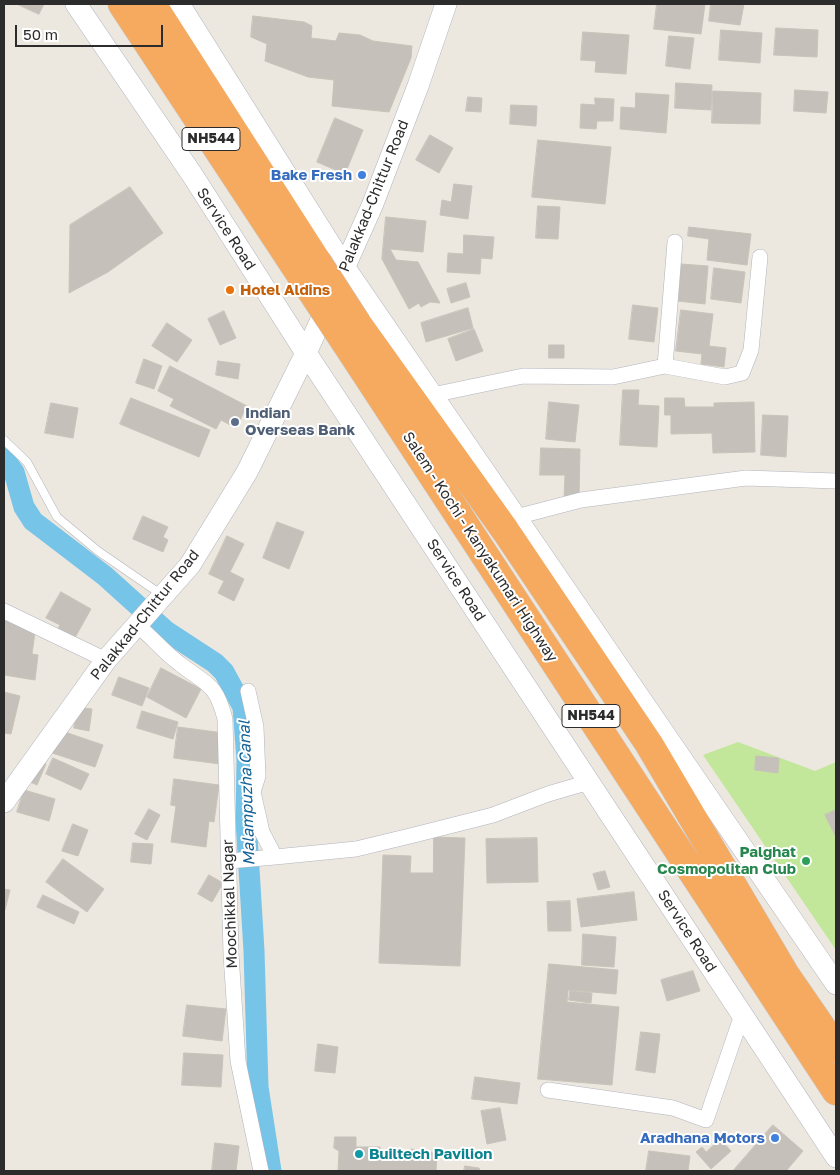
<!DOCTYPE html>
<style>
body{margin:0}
#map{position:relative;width:840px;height:1175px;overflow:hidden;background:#ece7df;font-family:"Golos Text",sans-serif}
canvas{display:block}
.frame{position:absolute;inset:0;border:5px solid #2c2c2c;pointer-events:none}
.scale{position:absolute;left:15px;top:25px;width:148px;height:22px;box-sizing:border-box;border:2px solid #2c2c2c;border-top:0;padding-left:6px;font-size:15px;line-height:18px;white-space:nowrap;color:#2c2c2c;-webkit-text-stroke:4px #fff;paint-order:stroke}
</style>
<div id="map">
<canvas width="840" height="1175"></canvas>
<div class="frame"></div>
<div class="scale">50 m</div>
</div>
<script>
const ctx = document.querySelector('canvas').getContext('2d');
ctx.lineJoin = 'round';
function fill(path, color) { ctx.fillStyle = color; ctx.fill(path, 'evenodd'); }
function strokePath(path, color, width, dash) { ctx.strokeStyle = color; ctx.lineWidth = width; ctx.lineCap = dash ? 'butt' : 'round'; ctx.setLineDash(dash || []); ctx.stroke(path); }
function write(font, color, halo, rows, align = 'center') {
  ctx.font = font + ' "Golos Text",sans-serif'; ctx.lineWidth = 4; ctx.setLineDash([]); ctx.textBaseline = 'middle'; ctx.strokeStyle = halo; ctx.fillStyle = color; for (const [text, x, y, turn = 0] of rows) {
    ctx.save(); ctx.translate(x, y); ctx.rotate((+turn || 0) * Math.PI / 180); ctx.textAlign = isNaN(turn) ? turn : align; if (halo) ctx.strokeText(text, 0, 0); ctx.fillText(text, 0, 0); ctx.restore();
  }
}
const pitch = new Path2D(`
 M738,742L815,771L836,762V950L703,755Z`);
const canal = new Path2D(`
 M4,458L14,472L24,507L33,521L105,576L166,631L215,663L224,672L243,707L247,760L246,820L254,951L258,1087L271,1171`);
const building = new Path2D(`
 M17,4H44L39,14Z
 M657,4H705L701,34L654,29Z
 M711,4H744L740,25L709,21Z
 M253,16L304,22L312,26L311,38L336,41L339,33L360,35L373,41L412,46L411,58L389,112L332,106L334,80L308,77L265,61L267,44L251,37Z
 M776,28L818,30L817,57L774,55Z
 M721,30L762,33L760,63L719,60Z
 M583,32L629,35L626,74L595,72L596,61L581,60Z
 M669,36L694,38L690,69L666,66Z
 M676,83L712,85L711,110L675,108Z
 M795,90L828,92L826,113L794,111Z
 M713,91L761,93L760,124L712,123Z
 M636,93L669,95L666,133L620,129L621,107L635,108Z
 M468,97L482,98L481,112L466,111Z
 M595,98L614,99L613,121H597L596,129L580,128L581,104L595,105Z
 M511,105L537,106L536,126L510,124Z
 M335,118L363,130L345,174L317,162Z
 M430,135L453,148L439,173L416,160Z
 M538,140L611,147L605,204L532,197Z
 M454,184L472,186L468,219L440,215L442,200L451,202Z
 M130,187L163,233L108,272L69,293L70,225Z
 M538,206L560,207L558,239L536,238Z
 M386,217L426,221L423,252L390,249L396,260L418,262L440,303L430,302L421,307L419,303L409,309L382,259Z
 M689,227L751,234L747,265L707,260L709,239L688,236Z
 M464,235L494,237L492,259L481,258L480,274L447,272L448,253L463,254Z
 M681,264L708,266L705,304L678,301Z
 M714,268L745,272L741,303L711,299Z
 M466,283L470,297L451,303L447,289Z
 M633,305L658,308L654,342L629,339Z
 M468,308L473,328L426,342L421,323Z
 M681,310L713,314L709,346L726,348L724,367L701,364L702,354L676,351Z
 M224,311L236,338L220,345L208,319Z
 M167,323L192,340L177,362L152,346Z
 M474,329L483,351L456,361L448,339Z
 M549,345H564V358H549Z
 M144,359L162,366L154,389L136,383Z
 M218,361L240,364L238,379L216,375Z
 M170,366L247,406L236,428L221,420L216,429L170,406L174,399L158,391Z
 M623,390H639L638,405L659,406L657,447L620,445Z
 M131,398L210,430L199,457L120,424Z
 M665,398H684L685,407H714V403L754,402L755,452L713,453L712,433L671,434V415H665Z
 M549,402L579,405L575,442L546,439Z
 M51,403L78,408L73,438L45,433Z
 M763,415L788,416L786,457L761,455Z
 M541,448L580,449L579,499H564L565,475H540Z
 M143,516L168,527L163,537L168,540L163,552L133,539Z
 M277,522L304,532L289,569L263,558Z
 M227,536L244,544L230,572L244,579L234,601L218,593L224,581L209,574Z
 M61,592L91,609L68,650L51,641L60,625L46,618Z
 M4,620L36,625L32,654L38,655L35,680L4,675Z
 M161,668L201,689L186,718L147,697Z
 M119,677L149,688L142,706L112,695Z
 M4,692L20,696L11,734L4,733Z
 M77,707L92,709L89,731L74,728Z
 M142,711L178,722L173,739L137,728Z
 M178,727L224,733L220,764L174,758Z
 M53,728L103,745L95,767L46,751Z
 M756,756L779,758L778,773L755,770Z
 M53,758L89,774L81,790L46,774Z
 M34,759L46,764L37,785L26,780Z
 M174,779L219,785L214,822L209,821L206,847L171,842L176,806L171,805Z
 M24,790L55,799L49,821L17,812Z
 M149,809L160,815L147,840L135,834Z
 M836,810V837L825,815Z
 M73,824L88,830L78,856L62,851Z
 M434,837L465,838L460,966L379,963L383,855L411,856L410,873H433Z
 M537,838L538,882L487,883L486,839Z
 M133,843L153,844L151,864L131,862Z
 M63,859L104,889L87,912L46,882Z
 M605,871L610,887L598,890L593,874Z
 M209,875L223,883L212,902L198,894Z
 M4,889L10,890L5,910H4Z
 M634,892L637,920L581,927L577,899Z
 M43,895L79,912L74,924L37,907Z
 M570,901L571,931H548L547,902Z
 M583,934L616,937L614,967L582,965Z
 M549,964L618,970L616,994L568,990L567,1002L619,1007L612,1085L538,1079Z
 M693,971L700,991L667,1001L661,980Z
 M570,991L592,993L591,1003L569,1000Z
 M187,1005L226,1009L222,1041L183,1036Z
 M641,1032L660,1034L655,1073L636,1070Z
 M318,1044L338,1047L335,1073L315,1071Z
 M184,1053L223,1055L221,1087L182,1085Z
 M475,1077L520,1083L517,1104L472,1099Z
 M500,1108L506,1140L487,1144L481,1111Z
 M773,1125L803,1151L786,1171H733Z
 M335,1137H356V1147H380V1156L411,1158V1149L437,1153L436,1171H338L339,1151L334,1148Z
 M720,1139L731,1151L711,1169L696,1152L702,1147L706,1152Z
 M215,1143L239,1146L236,1171H212Z
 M649,1151L690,1156L688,1171H646Z
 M465,1166L479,1168L480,1171H464Z`);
const lane = new Path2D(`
 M4,440L27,462L57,517L98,551L162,595`);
const street = new Path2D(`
 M665,366L675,242
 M432,395L523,376L613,377L665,366L725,377L742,373L751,350L760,257
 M516,517L581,500L746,478L836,481
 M4,611L106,660
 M137,625C152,637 165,653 180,664C207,685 216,683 225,719L231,954L238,1061L261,1171
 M248,691L256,727L258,776L253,792L262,832L275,857L356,849L414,835L493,815L548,794L589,782
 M229,861L275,857
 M548,1090L673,1108L706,1120L742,1015`);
const secondary = new Path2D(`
 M76,4L193,176L306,353L836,1157
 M179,4L345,268L836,984
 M4,802L106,660L190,565L247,472L306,353L372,206L418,86L446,4`);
const highway = new Path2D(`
 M122,4L300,274
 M152,4L317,261
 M357,323L505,530L649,744L785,974L836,1048
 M345,342L836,1091`);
const highwayBridge = new Path2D(`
 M317,261L357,323
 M300,274L345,342`);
const markers = [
 [362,175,5,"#3f7fe0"],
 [230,290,5,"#e8710a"],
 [235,422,5,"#5c6f8a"],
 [806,861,5,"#2e9e5b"],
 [775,1138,5,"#3f7fe0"],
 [359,1154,5,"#0f9aa8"]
];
const shields = [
 [211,139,58],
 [591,716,58]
];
const shieldNames = [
 ["NH544",211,139],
 ["NH544",591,716]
];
const shopNames = [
 ["Bake Fresh",352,175],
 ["Aradhana Motors",765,1138]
];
const streetNames = [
 ["Palakkad-Chittur Road",374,196,-68],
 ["Service Road",226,229,57],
 ["Salem - Kochi - Kanyakumari Highway",480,547,57],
 ["Service Road",456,580,57],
 ["Palakkad-Chittur Road",145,615,-51],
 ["Moochikkal Nagar",230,904,-92],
 ["Service Road",687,931,57]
];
const foodNames = [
 ["Hotel Aldins",240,290]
];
const serviceNames = [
 ["Indian",245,413],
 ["Overseas Bank",245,430]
];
const leisureNames = [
 ["Palghat",796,852],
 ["Cosmopolitan Club",796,869]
];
const cultureNames = [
 ["Builtech Pavilion",369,1154]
];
const waterNames = [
 ["Malampuzha Canal",247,793,-92]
];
fill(pitch, '#c2e79a');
strokePath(canal, '#77c4e9', 21);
fill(building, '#c5c1ba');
strokePath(building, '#c8c3b8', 1);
strokePath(lane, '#b2b4be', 9);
strokePath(street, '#b2b4be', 16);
strokePath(secondary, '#b2b4be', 22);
strokePath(highway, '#c8c8c8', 29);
strokePath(lane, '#fff', 8);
strokePath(street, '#fff', 15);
strokePath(secondary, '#fff', 21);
strokePath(highway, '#f6aa60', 28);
strokePath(highwayBridge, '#c8c8c8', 29, []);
strokePath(highwayBridge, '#f6aa60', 28);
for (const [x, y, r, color] of markers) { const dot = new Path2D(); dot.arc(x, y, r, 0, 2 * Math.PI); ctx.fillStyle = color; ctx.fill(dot); strokePath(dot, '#fff', 2); }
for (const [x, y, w] of shields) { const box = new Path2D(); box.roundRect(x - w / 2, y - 11.5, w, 23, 4); ctx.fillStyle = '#fff'; ctx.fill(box); strokePath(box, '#2c2c2c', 1); }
write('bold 14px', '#2c2c2c', null, shieldNames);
write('bold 15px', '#366cbe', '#fff', shopNames, 'right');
write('15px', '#2c2c2c', '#fff', streetNames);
write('bold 15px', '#c56008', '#fff', foodNames, 'left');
write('bold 15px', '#4e5e75', '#fff', serviceNames, 'left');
write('bold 15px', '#27864d', '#fff', leisureNames, 'right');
write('bold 15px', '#0d838f', '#fff', cultureNames, 'left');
write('italic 16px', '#146297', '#fff', waterNames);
</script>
